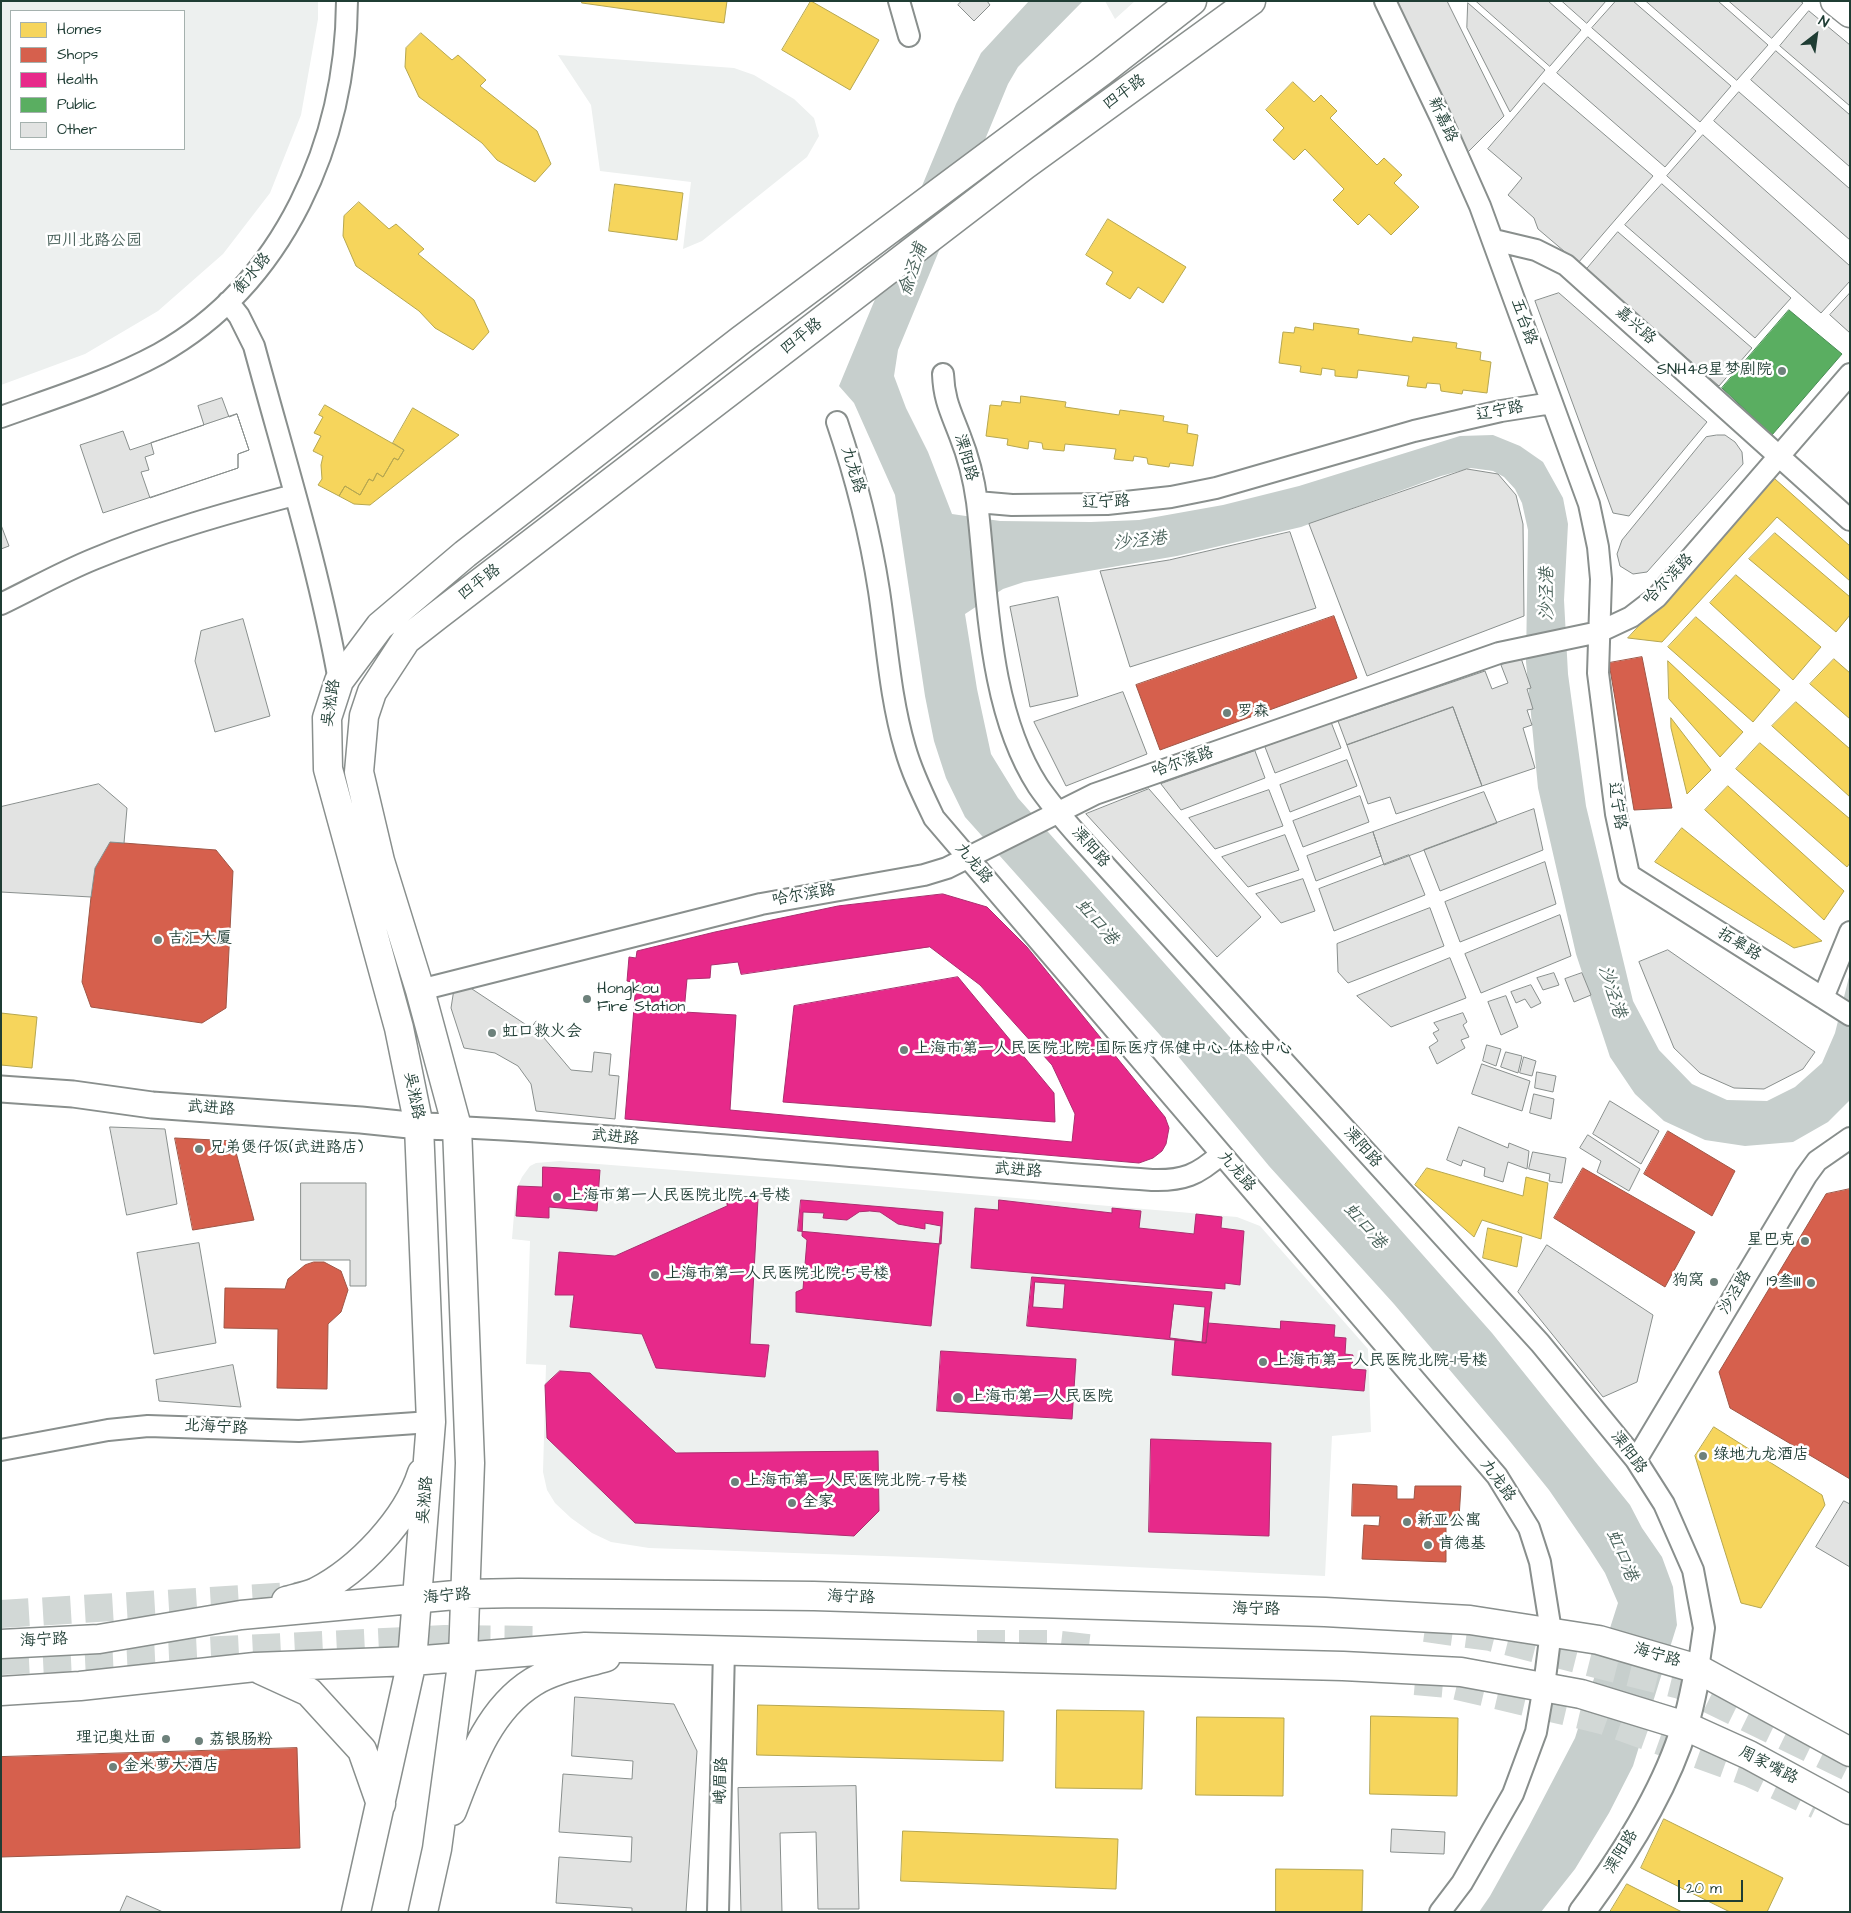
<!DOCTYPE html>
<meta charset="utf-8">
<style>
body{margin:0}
#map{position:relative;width:1851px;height:1913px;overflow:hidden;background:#fff;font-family:"Architects Daughter",sans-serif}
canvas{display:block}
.frame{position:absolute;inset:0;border:2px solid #1f3d34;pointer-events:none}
.legend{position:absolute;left:10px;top:10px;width:175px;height:140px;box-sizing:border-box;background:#fff;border:1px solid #a5b1ae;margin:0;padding:6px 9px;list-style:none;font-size:15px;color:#1f3d34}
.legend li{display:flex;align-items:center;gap:10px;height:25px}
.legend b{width:25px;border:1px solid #a5b1ae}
.north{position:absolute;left:1791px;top:10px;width:50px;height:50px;-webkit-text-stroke:4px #fff;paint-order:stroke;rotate:30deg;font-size:14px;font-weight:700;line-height:20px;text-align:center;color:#1f3d34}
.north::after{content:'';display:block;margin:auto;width:18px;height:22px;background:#1f3d34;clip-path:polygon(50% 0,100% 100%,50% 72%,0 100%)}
.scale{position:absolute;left:1678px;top:1880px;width:65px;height:22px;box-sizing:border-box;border:2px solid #1f3d34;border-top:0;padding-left:6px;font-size:15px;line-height:18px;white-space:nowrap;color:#1f3d34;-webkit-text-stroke:4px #fff;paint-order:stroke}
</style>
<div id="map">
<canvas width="1851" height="1913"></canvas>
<div class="frame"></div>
<ul class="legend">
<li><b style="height:14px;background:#f6d55c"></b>Homes</li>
<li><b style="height:14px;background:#d6604d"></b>Shops</li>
<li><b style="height:14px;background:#e7298a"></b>Health</li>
<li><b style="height:14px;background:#5aae61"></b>Public</li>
<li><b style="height:14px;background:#e2e3e2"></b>Other</li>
</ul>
<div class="north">N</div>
<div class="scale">20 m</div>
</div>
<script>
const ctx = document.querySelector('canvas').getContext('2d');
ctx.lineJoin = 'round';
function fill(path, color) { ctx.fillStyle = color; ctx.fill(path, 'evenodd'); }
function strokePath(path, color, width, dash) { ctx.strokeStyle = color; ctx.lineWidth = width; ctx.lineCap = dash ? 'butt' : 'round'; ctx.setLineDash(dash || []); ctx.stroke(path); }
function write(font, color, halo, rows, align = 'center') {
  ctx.font = font + ' "Architects Daughter","LXGW WenKai TC",sans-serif'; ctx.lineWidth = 5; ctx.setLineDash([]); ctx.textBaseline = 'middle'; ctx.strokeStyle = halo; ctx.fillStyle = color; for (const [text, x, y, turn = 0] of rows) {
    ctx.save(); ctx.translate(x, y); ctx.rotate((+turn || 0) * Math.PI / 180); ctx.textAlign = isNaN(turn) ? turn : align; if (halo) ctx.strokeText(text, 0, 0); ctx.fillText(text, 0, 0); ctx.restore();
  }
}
const built = new Path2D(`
 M1,1H318V19L301,115L270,193L223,254L158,311L85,354L1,385ZM11,11H184V149H11Z
 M1105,1H1135L1115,19Z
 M558,55L734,68L754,75L794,99L814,118L819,136L807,157L702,241L683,249L691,182L600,171L591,105Z
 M560,1161L865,1185L1237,1217L1260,1226L1368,1349L1371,1432L1332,1436L1325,1576L940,1558L649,1548L611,1542L592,1533L571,1518L555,1503L547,1490L543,1472L546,1365L526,1364L530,1241L512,1239L516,1190L522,1177L530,1166L536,1163Z`);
const water = new Path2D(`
 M1029,1H1083L1018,67L1008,84L898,350L894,376L906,408L928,452L952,514L1000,521L1091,522L1139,520L1223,505L1299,486L1460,436L1493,435L1520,446L1543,462L1563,498L1568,524L1564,600L1568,674L1586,806L1633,1001L1659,1050L1692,1084L1727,1100L1767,1101L1795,1087L1822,1063L1835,1033L1850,973V1100L1828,1122L1793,1142L1745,1146L1705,1140L1664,1121L1635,1094L1610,1057L1576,954L1538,788L1526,662L1528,530L1522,503L1515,489L1504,477L1493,471L1471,468L1441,476L1301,527L1177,556L1024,582L1003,589L965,614L977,689L991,754L1018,798L1492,1333L1630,1505L1642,1528L1662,1557L1673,1587L1677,1625L1633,1766L1609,1813L1575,1869L1541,1912H1479L1490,1896L1529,1826L1575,1738L1618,1603L1605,1573L1589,1548L1549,1490L1508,1439L1394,1304L1269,1166L1168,1044L965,817L946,778L934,741L925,696L895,495L854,403L839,386L956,104L981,53Z`);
const homes = new Path2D(`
 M582,1H727L724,23L582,3Z
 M811,1L879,40L850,90L782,50Z
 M421,33L452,60L458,55L486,80L480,86L537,131L551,164L535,182L497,160L482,143L419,97L405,67L406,48Z
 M1293,82L1314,102L1321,95L1337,111L1330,118L1377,165L1384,158L1402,175L1394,183L1419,207L1391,235L1369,214L1358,225L1333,200L1344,189L1305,149L1294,160L1273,140L1284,128L1266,110Z
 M615,184L683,193L677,240L609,231Z
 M359,202L389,229L396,224L424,249L418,254L474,300L489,332L473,350L435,328L419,311L356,266L343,236L344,216Z
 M1108,219L1186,267L1163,303L1138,287L1130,299L1106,284L1113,272L1086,255Z
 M1314,323L1359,329L1358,334L1412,342L1413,337L1457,343L1456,348L1481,352L1480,360L1491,362L1487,393L1463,390L1462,394L1441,391L1440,384L1427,383L1426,388L1407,386L1409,376L1358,370L1357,378L1335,376V370L1322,368L1321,375L1300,372L1301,366L1279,363L1283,332L1294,333L1295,327L1313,330Z
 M1021,396L1066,402L1065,407L1119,415L1120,410L1164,416L1163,421L1188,425L1187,433L1198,435L1193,466L1170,463L1169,467L1148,464L1147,458L1134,456L1133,461L1114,459L1116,449L1065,444L1064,451L1043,449L1042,443L1029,441L1028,449L1007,445L1008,439L986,436L990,405L1001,406L1002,401L1020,403Z
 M325,405L404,450L398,460L394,458L383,477L377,473L373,481L369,479L360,495L345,486L339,496L318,485L322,479L321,465L323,456L313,451L321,436L314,433L323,417L319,415Z
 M413,408L459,435L370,505L354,504L339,496L345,486L360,495L369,479L373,481L377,473L383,477L394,458L398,460L404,450L393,443Z
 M1775,479L1850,546V581L1777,517L1662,642L1628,638Z
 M1775,533L1850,597V615L1836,632L1749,559Z
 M1736,575L1821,647L1793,680L1710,603Z
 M1696,617L1780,690L1753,722L1668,647Z
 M1834,659L1850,673V719L1810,684Z
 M1668,661L1743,732L1720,757L1669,699Z
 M1796,702L1850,749V797L1772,726Z
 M1671,718L1711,770L1687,794L1671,728Z
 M1760,743L1850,819V863L1847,867L1736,769Z
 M1728,786L1844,891L1824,920L1705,810Z
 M1682,828L1822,941L1794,948L1655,862Z
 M1,1013L37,1017L32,1068L1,1065Z
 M1427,1168L1523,1196L1526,1177L1548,1183L1541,1239L1482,1220L1474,1237L1415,1185Z
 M1488,1228L1522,1237L1517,1267L1483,1258Z
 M1714,1427L1822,1495L1825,1505L1761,1608L1741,1603L1695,1456Z
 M758,1705L1004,1711L1003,1761L757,1755Z
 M1057,1710L1144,1711L1142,1789L1056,1788Z
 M1371,1716L1458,1718L1457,1796L1370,1794Z
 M1197,1717L1284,1718L1283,1796L1196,1795Z
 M1664,1819L1783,1878L1767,1912H1730L1641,1868Z
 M903,1831L1118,1839L1116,1889L901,1881Z
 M1276,1869L1363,1870L1362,1912H1276Z
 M1627,1884L1682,1912H1610Z`);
const shops = new Path2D(`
 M1334,616L1357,678L1160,750L1136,685Z
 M1642,657L1672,808L1634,810L1609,663Z
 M110,842L216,850L233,871L226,1008L202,1023L91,1007L82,982L91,897L95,868Z
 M1668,1131L1735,1171L1712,1216L1644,1174Z
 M175,1138L233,1141L254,1220L193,1230Z
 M1583,1168L1695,1232L1665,1287L1554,1218Z
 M1850,1189V1479L1730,1408L1719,1372L1826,1194Z
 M314,1262H324L341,1271L348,1290L341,1312L328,1324L327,1389L277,1388L278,1329L224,1328L225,1288L285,1289L288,1279L305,1265Z
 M1353,1484L1397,1486V1499H1414L1415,1486H1461L1459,1518L1435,1517V1527H1446V1562L1362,1559L1364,1525L1379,1526L1380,1516H1352Z
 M297,1748L300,1848L1,1857V1757Z`);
const health = new Path2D(`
 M943,894L987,907L1027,947L1165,1117L1169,1128L1166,1144L1162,1151L1153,1158L1139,1163L625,1119L636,983L627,981L629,957L636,958L637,951L715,932L838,906ZM930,947L980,985L1052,1065L1075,1114L1072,1142L730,1110L736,1015L684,1012L687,979L710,978L711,965L738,962L741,974Z
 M958,977L1054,1093L1055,1122L783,1102L794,1006Z
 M543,1167L600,1170L597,1211L549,1207V1218L516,1216L518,1186L542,1187Z
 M726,1194L758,1199L750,1344L769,1345L765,1377L656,1368L642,1334L570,1327L574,1295H555L559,1252L615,1256L727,1206Z
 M801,1200L943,1212L941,1244L798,1231Z
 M999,1200L1112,1213V1208L1141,1211L1139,1228L1194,1234L1196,1214L1222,1217L1221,1228L1244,1231L1240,1285L1225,1283V1289L971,1268L975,1208L998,1210Z
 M870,1211L880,1212L898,1224L925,1229V1223L941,1226L931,1326L796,1312V1292L803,1289L807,1240L802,1236L803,1212L824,1213L823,1218L847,1220L859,1212Z
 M1032,1277L1212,1292L1206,1343L1027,1326Z
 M1035,1282L1065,1284L1063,1309L1033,1307Z
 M1174,1304L1205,1307L1202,1342L1170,1338Z
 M1281,1321L1335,1325L1334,1337L1346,1338L1345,1354L1353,1355L1352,1369L1366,1370L1364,1391L1172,1375L1175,1340L1206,1343L1208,1323L1280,1329Z
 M941,1351L1076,1359L1072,1419L937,1411Z
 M560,1371L590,1373L676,1453L878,1451L879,1511L854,1536L635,1523L547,1438L545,1385Z
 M1151,1439L1271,1443L1269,1536L1149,1532Z`);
const public = new Path2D(`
 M1789,310L1842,354L1772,435L1722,388Z`);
const building = new Path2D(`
 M962,1H987L990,5L974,21L958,5Z
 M1396,1H1447L1504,116L1468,152Z
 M1476,1H1548L1581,30L1550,66Z
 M1562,1H1606L1587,23Z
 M1616,1H1633L1731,86L1700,122L1592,28Z
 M1646,1H1718L1768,45L1737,80Z
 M1729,1H1800L1803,3L1772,38Z
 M1468,3L1545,70L1510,112L1467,28Z
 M1809,11L1850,45V106L1780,46Z
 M1588,37L1696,131L1665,167L1557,73Z
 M1776,51L1850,115V167L1751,80Z
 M1544,83L1653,176L1578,263L1538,229L1534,218L1508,195L1522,178L1488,149Z
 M1739,92L1850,189V240L1714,121Z
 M1703,135L1850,266V281L1821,313L1667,176Z
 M1662,184L1791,298L1755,338L1625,225Z
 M1618,232L1752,348L1719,386L1586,270Z
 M1559,293L1707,422L1629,516L1613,513L1535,301Z
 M1850,293V333L1830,315Z
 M222,398L229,417L237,414L249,450L238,454V468L103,513L80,445L123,431L130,450L151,443L204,425L198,406Z
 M237,414L249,450L238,454V468L150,498L141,472L149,470L145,457L154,454L151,443Z
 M1717,435H1725L1735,442L1742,452L1743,464L1647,572L1633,574L1620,566L1617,554L1622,540L1706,437Z
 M1467,469L1498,474L1516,495L1523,524L1524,616L1367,676L1309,524Z
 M1,525L9,546L1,549Z
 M1290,532L1316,608L1130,667L1100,571L1169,560Z
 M1058,597L1078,696L1030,707L1010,607Z
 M243,619L270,716L215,732L195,661L201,631Z
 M1521,658L1531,688L1527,689L1533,709L1527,710L1532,725L1523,728L1535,768L1482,786L1453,707L1347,745L1338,721L1485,671L1492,689L1508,683L1501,665Z
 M1123,692L1147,754L1066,786L1034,722Z
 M1453,707L1482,786L1396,814L1390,797L1368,804L1347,745Z
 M1331,722L1341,748L1275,773L1265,747Z
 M1255,751L1265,778L1181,810L1161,784Z
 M1347,760L1357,786L1290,812L1280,785Z
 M99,784L127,808L124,843L110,842L95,868L91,897L1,892V807Z
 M1149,789L1261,917L1217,957L1086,814Z
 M1269,790L1283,826L1215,849L1189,818Z
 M1484,792L1497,823L1384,865L1373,832Z
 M1360,796L1369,822L1303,847L1293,821Z
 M1534,809L1543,850L1440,891L1424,850Z
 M1373,832L1381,856L1316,881L1307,856Z
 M1285,835L1299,870L1248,887L1222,857Z
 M1409,855L1425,895L1334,931L1319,889Z
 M1545,862L1556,904L1460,942L1445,902Z
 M1303,879L1315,911L1281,923L1256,894Z
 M1430,908L1444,946L1348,983L1338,972L1337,944Z
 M1560,915L1571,956L1481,993L1465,954Z
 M1668,950L1815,1052L1803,1069L1764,1089L1734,1088L1700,1073L1674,1048L1639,962Z
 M1450,958L1466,998L1391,1027L1357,996Z
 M1554,973L1559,985L1543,990L1537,978Z
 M1582,973L1591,995L1574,1002L1565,979Z
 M1531,985L1541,1003L1531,1008L1525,999L1516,1003L1511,992Z
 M469,987L531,1028L536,1021L549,1030L544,1038L571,1070L592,1072L594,1052L611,1054L609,1075L619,1076L615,1119L536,1111L531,1084L518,1066L495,1053L464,1048L451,1008L454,989Z
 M1506,996L1518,1027L1501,1035L1488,1002Z
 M1463,1013L1467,1022L1463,1025L1469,1037L1461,1040L1465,1048L1437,1064L1429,1047L1438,1041L1433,1033L1439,1030L1434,1023Z
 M1487,1045L1501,1049L1496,1066L1483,1061Z
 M1506,1052L1522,1056L1518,1073L1501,1067Z
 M1524,1057L1536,1061L1532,1076L1520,1073Z
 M1482,1064L1530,1081L1522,1111L1472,1094Z
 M1537,1072L1556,1076L1553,1092L1535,1088Z
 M1534,1094L1554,1099L1551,1119L1530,1113Z
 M1610,1101L1659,1131L1641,1164L1593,1134Z
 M110,1127L165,1129L177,1204L127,1215Z
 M1459,1127L1508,1148L1509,1143L1529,1151L1527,1169L1508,1162L1503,1182L1484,1176L1485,1168L1463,1160L1461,1166L1447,1160Z
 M1588,1135L1640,1169L1629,1191L1597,1172L1601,1161L1580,1148Z
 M1533,1152L1566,1158L1562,1183L1549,1181L1550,1174L1529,1169Z
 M301,1183H366V1286H350V1260H301Z
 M199,1243L216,1343L154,1354L137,1253Z
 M1547,1245L1653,1315L1637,1382L1603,1397L1518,1292Z
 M233,1365L241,1407L159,1401L156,1380Z
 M1844,1501L1850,1504V1567L1816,1547Z
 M575,1697L674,1704L697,1751L686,1912H632V1908L556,1903L559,1857L631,1862L632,1837L559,1832L563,1774L632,1779L633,1761L572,1756Z
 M856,1786L859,1909H818L816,1832L780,1833L782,1912H741L738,1788Z
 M1392,1829L1445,1832L1444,1854L1391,1852Z
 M127,1896L163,1912H120Z`);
const trunkTunnel = new Path2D(`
 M1,1614L309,1595
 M1425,1628L1490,1637L1680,1685L1850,1768
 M977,1644H1053L1096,1649
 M1,1661L445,1639L544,1640
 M1415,1681L1449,1684L1602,1720L1750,1773L1817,1805`);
const minor = new Path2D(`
 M899,1L909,36
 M1385,1L1440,116L1480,206L1589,504L1598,547L1601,579L1598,673L1616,814L1629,875L1850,1015
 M1494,240L1536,250L1566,265L1850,520
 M228,302L239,316L254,346C284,457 319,568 339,681
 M943,374C944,400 951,412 960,436C968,456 974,480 977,502C988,592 987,707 1038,786C1051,805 1066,822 1081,839L1540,1343L1636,1460L1664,1504L1693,1570L1704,1628L1698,1669
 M1,417C54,398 109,381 159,354C285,283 346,141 347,1
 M837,422C856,478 870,533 879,591C887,644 890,697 905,748C912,773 923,795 934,818L1497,1476L1529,1528L1540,1562L1551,1631L1544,1686L1536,1732L1513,1794L1462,1883L1440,1912
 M977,502L1012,505L1107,504L1171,497L1216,488L1414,431L1501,411L1552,403
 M1,604C32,589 62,572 94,559C159,532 227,513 294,495
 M420,990L761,904L924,875L947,868L1095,794L1499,653L1599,632L1631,617L1657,597L1850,374
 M1823,998L1850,932
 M457,1127C689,1139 920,1164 1152,1180C1183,1181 1198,1175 1221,1154
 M1,1450L108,1430L148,1426L299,1431L431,1422
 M1636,1460L1806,1176L1817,1161L1850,1138
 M718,1912L724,1649`);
const tertiary = new Path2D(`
 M1,1089L73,1094L152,1105L361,1120L419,1126L457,1127
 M1582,1912C1623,1857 1665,1792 1685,1725C1691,1707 1694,1688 1698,1669`);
const secondary = new Path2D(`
 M1835,1L1850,13`);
const primary = new Path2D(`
 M286,1601C296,1598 307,1596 316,1592C359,1570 407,1520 422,1473
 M1,1644L99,1639L241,1615L466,1594L519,1593L814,1596L1325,1612L1470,1620L1599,1640L1698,1669L1850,1752
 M261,1670L309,1692L362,1750L381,1804
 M1,1691L80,1686L255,1667L412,1661L585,1647L1343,1666L1461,1672L1581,1694L1685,1726L1749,1755L1850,1810
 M452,1811C470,1764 488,1710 533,1682C554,1669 582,1664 606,1657
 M356,1912L412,1661L431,1422L419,1126L399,1028L328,769L327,718L339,681L380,626L465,554L741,340L1102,71L1192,1
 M423,1912L437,1849L463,1657L470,1463L457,1127L420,990L380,861L359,772L364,716L372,692L406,640L438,615L1025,165L1251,1`);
const markers = [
 [1782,371,5,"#6d817b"],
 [1227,713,5,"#6d817b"],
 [158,940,5,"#6d817b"],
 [587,999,5,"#6d817b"],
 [492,1033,5,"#6d817b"],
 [904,1050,5,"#6d817b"],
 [199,1149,5,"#6d817b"],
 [557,1197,5,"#6d817b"],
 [1805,1241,5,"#6d817b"],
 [655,1275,5,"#6d817b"],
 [1714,1282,5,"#6d817b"],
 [1811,1283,5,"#6d817b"],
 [1263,1362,5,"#6d817b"],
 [958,1398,6,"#6d817b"],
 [1703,1456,5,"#6d817b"],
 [735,1482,5,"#6d817b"],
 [792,1503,5,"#6d817b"],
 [1407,1522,5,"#6d817b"],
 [1428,1545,5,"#6d817b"],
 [166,1739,5,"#6d817b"],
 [199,1741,5,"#6d817b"],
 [113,1767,5,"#6d817b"]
];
const streetNames = [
 ["四平路",1125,93,-36],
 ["新嘉路",1442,120,65],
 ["衡水路",253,274,-50],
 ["五台路",1523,322,70],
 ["嘉兴路",1635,326,42],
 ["四平路",802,337,-38],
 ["辽宁路",1500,412,-11],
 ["溧阳路",965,458,74],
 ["九龙路",852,470,73],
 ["辽宁路",1106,503,-3],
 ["哈尔滨路",1669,580,-46],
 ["四平路",480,583,-37],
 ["吴淞路",332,703,-81],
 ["哈尔滨路",1183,763,-19],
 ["辽宁路",1616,806,81],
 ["溧阳路",1090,848,48],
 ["九龙路",973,864,50],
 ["哈尔滨路",804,896,-10],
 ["拓皋路",1739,945,32],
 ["吴淞路",413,1096,79],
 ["武进路",211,1109,4],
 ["武进路",615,1138,5],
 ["溧阳路",1362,1148,48],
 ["武进路",1018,1171,4],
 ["九龙路",1236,1172,49],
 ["沙泾路",1736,1293,-59],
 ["北海宁路",216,1428,3],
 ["溧阳路",1628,1453,53],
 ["九龙路",1497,1481,54],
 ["吴淞路",426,1500,-85],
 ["海宁路",447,1597,-5],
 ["海宁路",851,1598,2],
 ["海宁路",1256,1610,1],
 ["海宁路",44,1641,-3],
 ["海宁路",1657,1656,16],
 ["周家嘴路",1768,1766,27],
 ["峨眉路",722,1781,-88],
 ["溧阳路",1622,1852,-58]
];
const parkNames = [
 ["四川北路公园",94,242]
];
const poiNames = [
 ["SNH48星梦剧院",1772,371,"right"],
 ["罗森",1237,713],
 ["吉汇大厦",168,940],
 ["Hongkou",597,990],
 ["Fire Station",597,1008],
 ["虹口救火会",502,1033],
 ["上海市第一人民医院北院-国际医疗保健中心-体检中心",914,1050],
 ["兄弟煲仔饭(武进路店)",209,1149],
 ["上海市第一人民医院北院-4号楼",567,1197],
 ["星巴克",1795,1241,"right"],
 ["上海市第一人民医院北院-5号楼",665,1275],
 ["狗窝",1704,1282,"right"],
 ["19叁III",1801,1283,"right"],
 ["上海市第一人民医院北院-1号楼",1273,1362],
 ["上海市第一人民医院",969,1398],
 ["绿地九龙酒店",1713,1456],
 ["上海市第一人民医院北院-7号楼",745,1482],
 ["全家",802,1503],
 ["新亚公寓",1417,1522],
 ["肯德基",1438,1545],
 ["理记奥灶面",156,1739,"right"],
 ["荔银肠粉",209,1741],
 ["金米萝大酒店",123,1767]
];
const waterNames = [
 ["俞泾浦",914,270,-71],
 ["沙泾港",1140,542,-6],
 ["沙泾港",1548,594,-90],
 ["虹口港",1096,923,49],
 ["沙泾港",1611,992,72],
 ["虹口港",1364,1227,49],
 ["虹口港",1621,1556,67]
];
fill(built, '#edf0ef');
fill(water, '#c7cfcd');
fill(homes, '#f6d55c');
strokePath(homes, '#b6a750', 1);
fill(shops, '#d6604d');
strokePath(shops, '#9f5646', 1);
fill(health, '#e7298a');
strokePath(health, '#ab2f70', 1);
fill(public, '#5aae61');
strokePath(public, '#488c54', 1);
fill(building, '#e2e3e2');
strokePath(building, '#898f8d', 1);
strokePath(trunkTunnel, '#d2d8d6', 28, [28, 14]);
strokePath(minor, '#898f8d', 24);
strokePath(tertiary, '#898f8d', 29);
strokePath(secondary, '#898f8d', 31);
strokePath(primary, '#898f8d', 31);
strokePath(minor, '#fff', 20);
strokePath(tertiary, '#fff', 25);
strokePath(secondary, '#fff', 28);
strokePath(primary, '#fff', 28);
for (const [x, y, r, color] of markers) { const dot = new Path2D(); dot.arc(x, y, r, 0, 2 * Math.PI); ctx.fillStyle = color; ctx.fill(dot); strokePath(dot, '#fff', 2); }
write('16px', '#1f3d34', '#fff', streetNames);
write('16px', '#455e57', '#fff', parkNames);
write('16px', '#1f3d34', '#fff', poiNames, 'left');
write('italic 18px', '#4a625b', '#fff', waterNames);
</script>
